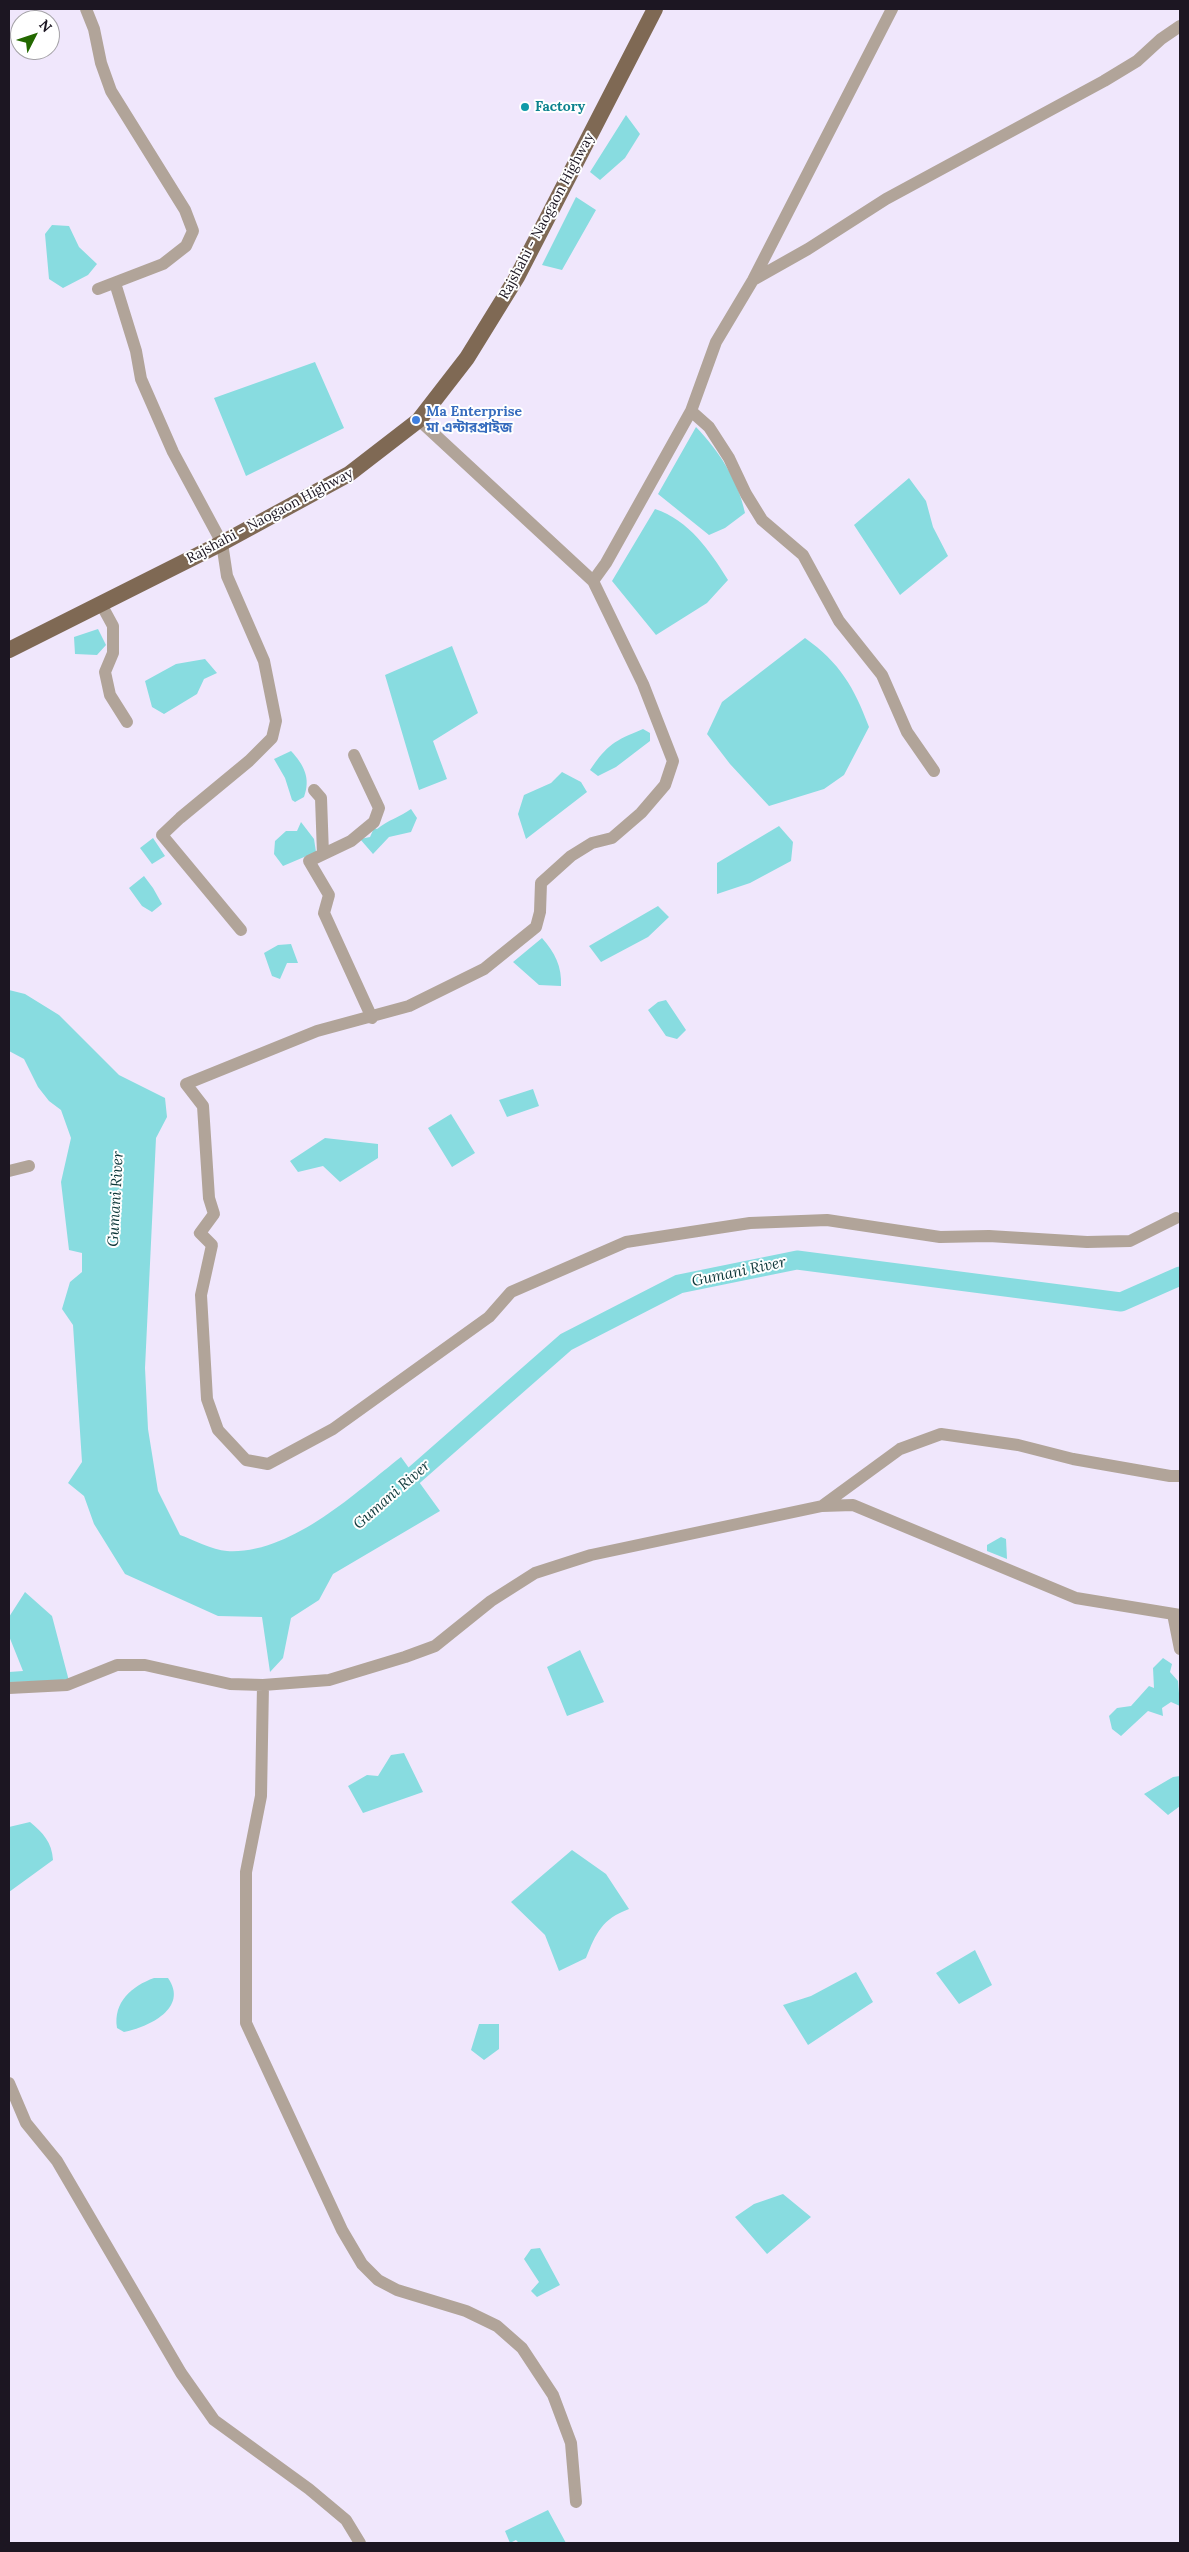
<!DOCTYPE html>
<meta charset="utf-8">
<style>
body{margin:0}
#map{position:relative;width:1189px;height:2552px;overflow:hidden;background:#f0e7fc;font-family:Lora,serif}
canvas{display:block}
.frame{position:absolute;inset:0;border:10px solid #1c1622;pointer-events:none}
.north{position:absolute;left:10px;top:10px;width:50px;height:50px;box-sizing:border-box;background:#fff;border:1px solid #a4a2a7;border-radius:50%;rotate:49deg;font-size:14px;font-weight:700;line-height:20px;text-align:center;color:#1c1622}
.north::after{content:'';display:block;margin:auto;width:18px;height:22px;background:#236800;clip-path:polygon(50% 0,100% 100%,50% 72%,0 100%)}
</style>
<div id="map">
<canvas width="1189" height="2552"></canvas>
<div class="frame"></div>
<div class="north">N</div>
</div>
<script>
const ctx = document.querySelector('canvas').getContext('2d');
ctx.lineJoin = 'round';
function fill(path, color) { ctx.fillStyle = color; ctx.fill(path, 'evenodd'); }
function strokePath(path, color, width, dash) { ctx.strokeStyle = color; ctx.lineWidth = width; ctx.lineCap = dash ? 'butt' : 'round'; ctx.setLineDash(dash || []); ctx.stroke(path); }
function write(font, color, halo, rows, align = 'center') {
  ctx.font = font + ' Lora,"Noto Sans Bengali",serif'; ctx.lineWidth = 4; ctx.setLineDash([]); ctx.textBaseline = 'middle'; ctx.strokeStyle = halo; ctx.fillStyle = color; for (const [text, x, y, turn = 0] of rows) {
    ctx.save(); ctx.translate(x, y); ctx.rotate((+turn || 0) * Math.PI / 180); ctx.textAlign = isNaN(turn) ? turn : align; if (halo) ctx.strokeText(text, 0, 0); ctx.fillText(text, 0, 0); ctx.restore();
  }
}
const water = new Path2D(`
 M626,115L640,134L625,158L600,180L590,172Z
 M576,197L596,210L562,270L542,265Z
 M52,225L69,226L79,247L97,264L88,275L63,288L49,279L45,234Z
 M315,362L344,428L246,476L214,398Z
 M696,427C719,451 738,480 745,513L725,528L709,535L658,494Z
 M909,478L926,501L933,527L948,556L900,595L854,525Z
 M655,509C689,520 710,551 728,580L707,603L656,635L612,581Z
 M98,629L106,645L97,655L75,654L74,637Z
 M805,638C840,663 854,687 869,727L844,775L824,789L769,806L730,764L707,734L722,702Z
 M452,646L478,713L433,741L447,779L419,790L385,675Z
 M205,659L217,673L204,679L197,694L164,714L152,707L145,681L176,664Z
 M643,729L650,733V741L616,767L598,776L590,770C608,744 614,741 643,729Z
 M291,751C304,765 311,778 304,797L295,802L292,800L285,778L274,759Z
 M562,772L581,782L587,792L526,839L518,814L524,795L551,783Z
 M411,809L417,818L411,832L389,837L373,854L360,839L370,837L374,828L377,829C388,820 400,817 411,809Z
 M301,822L314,839L316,852L283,866L274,854L275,841L286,831H297Z
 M779,826L793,842L791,861L750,883L717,894V863Z
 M153,838L165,856L152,864L140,848Z
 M144,876L153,888L162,904L152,912L142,906L129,888Z
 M658,906L669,917L648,937L601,962L589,946Z
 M542,938C555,953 562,966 561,986L539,985L513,962Z
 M291,944L298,963H287L280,979L272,976L264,953L278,945Z
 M9,990L25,994L59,1015L119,1075L165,1098L167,1117L156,1138L145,1368L148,1429L158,1491L180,1535C194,1540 212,1550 227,1551C290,1555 355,1493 401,1457L440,1511L333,1574L319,1600L291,1618L283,1658L270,1672L262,1617L218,1616L125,1574L94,1524L84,1496L68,1483L82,1462L73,1325L62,1309L70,1282L82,1272V1253L69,1250L61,1182L71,1138L61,1110L49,1101L38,1087L24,1059L9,1051Z
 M666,1000L686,1030L677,1039L666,1036L648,1010L658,1002Z
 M533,1089L539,1106L507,1117L499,1100Z
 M451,1114L475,1153L452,1167L428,1128Z
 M325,1138L378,1144V1158L340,1182L323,1166L298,1172L290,1161Z
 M1001,1537L1006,1539L1007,1559L987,1551V1545Z
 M25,1592L52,1616L69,1681L9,1682V1672L23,1671L9,1636V1617Z
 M580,1650L604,1702L567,1716L547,1667Z
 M1163,1658L1172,1664L1170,1672L1178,1681L1180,1706L1171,1702L1162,1708L1163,1716L1148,1711L1121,1736L1112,1729L1109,1716L1117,1708L1131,1706L1149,1686L1154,1688L1153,1668Z
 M404,1753L423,1792L363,1813L348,1786L367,1775L378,1776L391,1755Z
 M1180,1776V1806L1168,1815L1144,1794L1173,1777Z
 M30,1822C43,1833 52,1842 53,1860L9,1892V1827Z
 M572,1850L606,1874L629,1909C602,1919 596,1933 586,1958L559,1971L545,1935L511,1902Z
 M975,1950L992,1985L959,2004L936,1973Z
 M856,1972L873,2002L808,2045L783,2005L811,1996Z
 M154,1978H168C189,2008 149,2027 124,2032L117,2028C113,2002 132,1986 154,1978Z
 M479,2024H499V2049L484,2060L471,2050Z
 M783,2194L811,2217L767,2254L735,2217L754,2204Z
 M540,2248L560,2285L537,2297L531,2291L539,2282L524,2259L531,2249Z
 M548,2510L566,2543H519L516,2540L510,2543L505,2531Z`);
const river = new Path2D(`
 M395,1492L566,1342L679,1284L797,1260L1121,1302L1180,1276`);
const minor = new Path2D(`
 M86,9L94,29L101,63L111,91L185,210L193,231L186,246L163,264L98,289
 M753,280L808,249L886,199L1104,81L1137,61L1161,39L1180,26
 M115,283L136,351L141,379L173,452L222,543L227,576L264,661L276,721L272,738L249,761L180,818L162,835L241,930
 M691,411L709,427L729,458L746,494L762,520L803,555L839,621L882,675L907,732L934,771
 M419,420L593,581L643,684L673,761L665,785L641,813L612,838L592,843L571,856L541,883L540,912L536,927L484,969L409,1006L317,1031L186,1084L203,1106L209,1198L214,1214L200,1233L212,1245L201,1295L207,1399L218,1430L246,1460L268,1464L333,1429L489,1317L511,1292L626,1242L750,1223L827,1220L940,1237L989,1236L1087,1242L1130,1241L1176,1218
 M593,581L606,563L691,411L716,342L753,280L892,9
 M101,604L113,626V653L105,672L110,695L127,722
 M354,755L379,808L374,822L351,841L309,861L329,895L324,913L372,1018
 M314,790L321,798L323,854
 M9,1171L29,1166
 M822,1506L900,1449L941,1434L1018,1445L1073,1459L1170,1476H1180
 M1173,1614L1180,1649
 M263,1685L261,1796L246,1872V2023L342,2230L362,2264L378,2280L397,2290L466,2311L497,2326L522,2348L553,2395L571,2443L576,2502
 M9,1688L67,1685L117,1665H145L230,1684L263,1685L329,1680L405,1657L435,1646L491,1601L535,1573L591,1555L822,1506L853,1505L1076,1598L1180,1615
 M9,2083L26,2123L57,2161L181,2373L214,2420L309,2489L346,2520L360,2543`);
const major = new Path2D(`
 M9,650L222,543L349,474L419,420L467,358L517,277L655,9`);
const markers = [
 [525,107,5,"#0f9aa8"],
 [416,420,5,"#3f7fe0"]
];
const cultureNames = [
 ["Factory",535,107]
];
const streetNames = [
 ["Rajshahi - Naogaon Highway",547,216,-62],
 ["Rajshahi - Naogaon Highway",270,516,-28]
];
const shopNames = [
 ["Ma Enterprise",426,412],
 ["মা এন্টারপ্রাইজ",426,428]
];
const waterNames = [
 ["Gumani River",116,1199,-87],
 ["Gumani River",739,1272,-12],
 ["Gumani River",392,1495,-41]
];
fill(water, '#88dce0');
strokePath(river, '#88dce0', 19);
strokePath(minor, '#b1a499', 12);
strokePath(major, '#7f6954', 16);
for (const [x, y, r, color] of markers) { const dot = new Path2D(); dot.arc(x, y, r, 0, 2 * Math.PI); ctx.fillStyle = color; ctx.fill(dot); strokePath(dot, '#fff', 2); }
write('bold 14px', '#0d838f', '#fff', cultureNames, 'left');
write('14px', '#1c1622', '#fff', streetNames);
write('bold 14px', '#366cbe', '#fff', shopNames, 'left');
write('italic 15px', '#0f383a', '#fff', waterNames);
</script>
